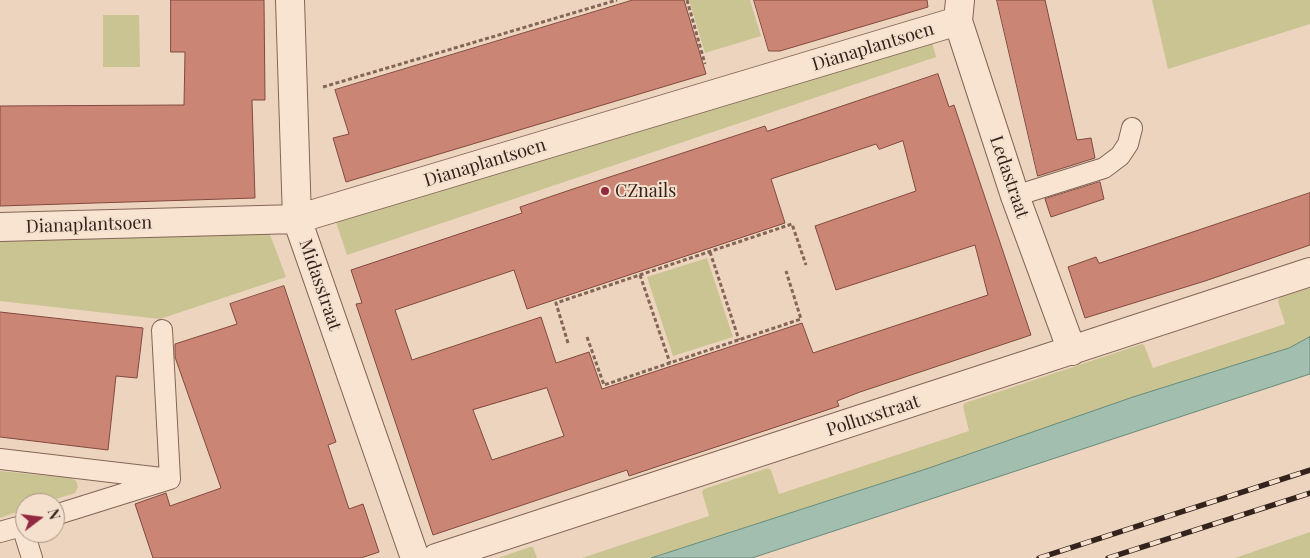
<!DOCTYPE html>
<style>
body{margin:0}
#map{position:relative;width:1310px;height:558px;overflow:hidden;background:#ecd4be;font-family:"Playfair Display",serif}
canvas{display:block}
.north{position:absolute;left:15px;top:493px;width:50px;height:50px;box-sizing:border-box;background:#f4e0cd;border:1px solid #a79486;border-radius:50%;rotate:75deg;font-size:14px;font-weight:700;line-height:20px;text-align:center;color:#34221c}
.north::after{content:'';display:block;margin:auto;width:18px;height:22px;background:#912941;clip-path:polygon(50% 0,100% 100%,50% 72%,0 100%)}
</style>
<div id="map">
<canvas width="1310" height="558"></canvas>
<div class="north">N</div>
</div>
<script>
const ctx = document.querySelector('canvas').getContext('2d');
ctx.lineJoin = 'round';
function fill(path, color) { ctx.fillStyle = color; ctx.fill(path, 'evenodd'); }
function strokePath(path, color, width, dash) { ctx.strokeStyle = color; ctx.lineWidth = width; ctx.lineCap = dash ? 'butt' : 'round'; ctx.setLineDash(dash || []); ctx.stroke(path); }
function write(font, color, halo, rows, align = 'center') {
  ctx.font = font + ' "Playfair Display",serif'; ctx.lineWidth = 4; ctx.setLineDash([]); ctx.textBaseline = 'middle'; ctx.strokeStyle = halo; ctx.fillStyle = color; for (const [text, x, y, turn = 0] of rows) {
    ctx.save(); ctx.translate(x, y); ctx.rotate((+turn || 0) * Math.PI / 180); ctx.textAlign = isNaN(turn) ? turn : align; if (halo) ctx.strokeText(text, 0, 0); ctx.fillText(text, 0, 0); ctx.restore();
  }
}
const green = new Path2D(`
 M689,0H750L761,36L705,53Z
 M1152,0H1310V24L1168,69Z
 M103,15H139L140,67H103Z
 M931,39L936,57L347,255L335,219Z
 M269,232L286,277L160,319L0,301V241Z
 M707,258L733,337L673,356L647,277Z
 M1310,288V337L1289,348L929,468L651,558H582L709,516L702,492L704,489L768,468L771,470L779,494L969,431L963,406L965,403L1142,344L1144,345L1153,368L1285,324L1278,301L1280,297Z
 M0,471L71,478L76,481L78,487L75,493L44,503H25V509L0,518Z
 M1310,532V558H1235Z
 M530,547H533L537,558H498Z`);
const water = new Path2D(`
 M1310,337V374L752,558H651L929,468L1133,397L1289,348Z`);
const building = new Path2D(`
 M171,0H264L265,100H252L255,198L0,206V106L184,105L185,52H171Z
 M633,0H684L706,74L346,182L333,138L349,134L335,90Z
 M754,0H927L928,7L780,51H769Z
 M997,0H1045L1077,140L1091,138L1095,158L1038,176Z
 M938,74L949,107L954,105L1031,335L860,392L837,401L839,406L629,476L627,470L433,535L356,304L362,303L351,270L522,213L520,207L570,190L765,126L767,131ZM903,141L916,191L815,226L836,290L975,245L988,295L813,353L802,323L602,389L589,352L556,363L541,317L412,360L395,310L514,270L527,309L785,223L771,179L876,144L879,149ZM547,388L564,436L492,460L473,410Z
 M1100,182L1104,199L1051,217L1045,199Z
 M1310,193V245L1205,281L1085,318L1068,267L1096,257L1099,263Z
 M284,286L336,442L328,445L349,509L363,504L379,552L361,558H153L135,504L166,493L170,506L221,488L175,357V344L237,324L230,304Z
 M0,312L143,328L137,378L116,376L108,450L0,437Z`);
const path = new Path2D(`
 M687,0L705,64
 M323,87L617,0
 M710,252L739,340
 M640,275L670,363
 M587,337L604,385L801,319L786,271
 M568,343L556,303L792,224L806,265`);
const service = new Path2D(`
 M1015,196L1104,168L1120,156L1128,144L1132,128
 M162,330L170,479
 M0,459L170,479L55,515
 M22,526L32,558
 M0,532L25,525`);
const minor = new Path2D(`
 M290,0L297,219L415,558
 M960,0L958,21L1015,196L1072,351
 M0,227L297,219L958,21
 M436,558L1310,272`);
const rail = new Path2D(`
 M1039,558L1310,470
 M1108,558L1310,493`);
const markers = [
 [605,191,5,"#912941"]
];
const streetNames = [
 ["Dianaplantsoen",873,47,-17],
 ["Dianaplantsoen",485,163,-17],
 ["Ledastraat",1009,177,71],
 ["Dianaplantsoen",89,225,-2],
 ["Midasstraat",320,285,71],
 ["Polluxstraat",873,416,-18]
];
const poiNames = [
 ["CZnails",615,191]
];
fill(green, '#cac493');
fill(water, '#a1beaf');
strokePath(water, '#698b7b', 1);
fill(building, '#ca8575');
strokePath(building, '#824a3e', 1);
strokePath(service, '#846557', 22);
strokePath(minor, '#846557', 30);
strokePath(path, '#846557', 3, [4, 2.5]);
strokePath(service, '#f8e4d1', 20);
strokePath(minor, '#f8e4d1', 28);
strokePath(rail, '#34221c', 5.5);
strokePath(rail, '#f4e0cd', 4, [11]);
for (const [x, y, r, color] of markers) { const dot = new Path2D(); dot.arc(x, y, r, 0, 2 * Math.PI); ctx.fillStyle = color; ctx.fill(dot); strokePath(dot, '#f4e0cd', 2); }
write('18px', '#34221c', '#f4e0cd', streetNames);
write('18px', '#34221c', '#f4e0cd', poiNames, 'left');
</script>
